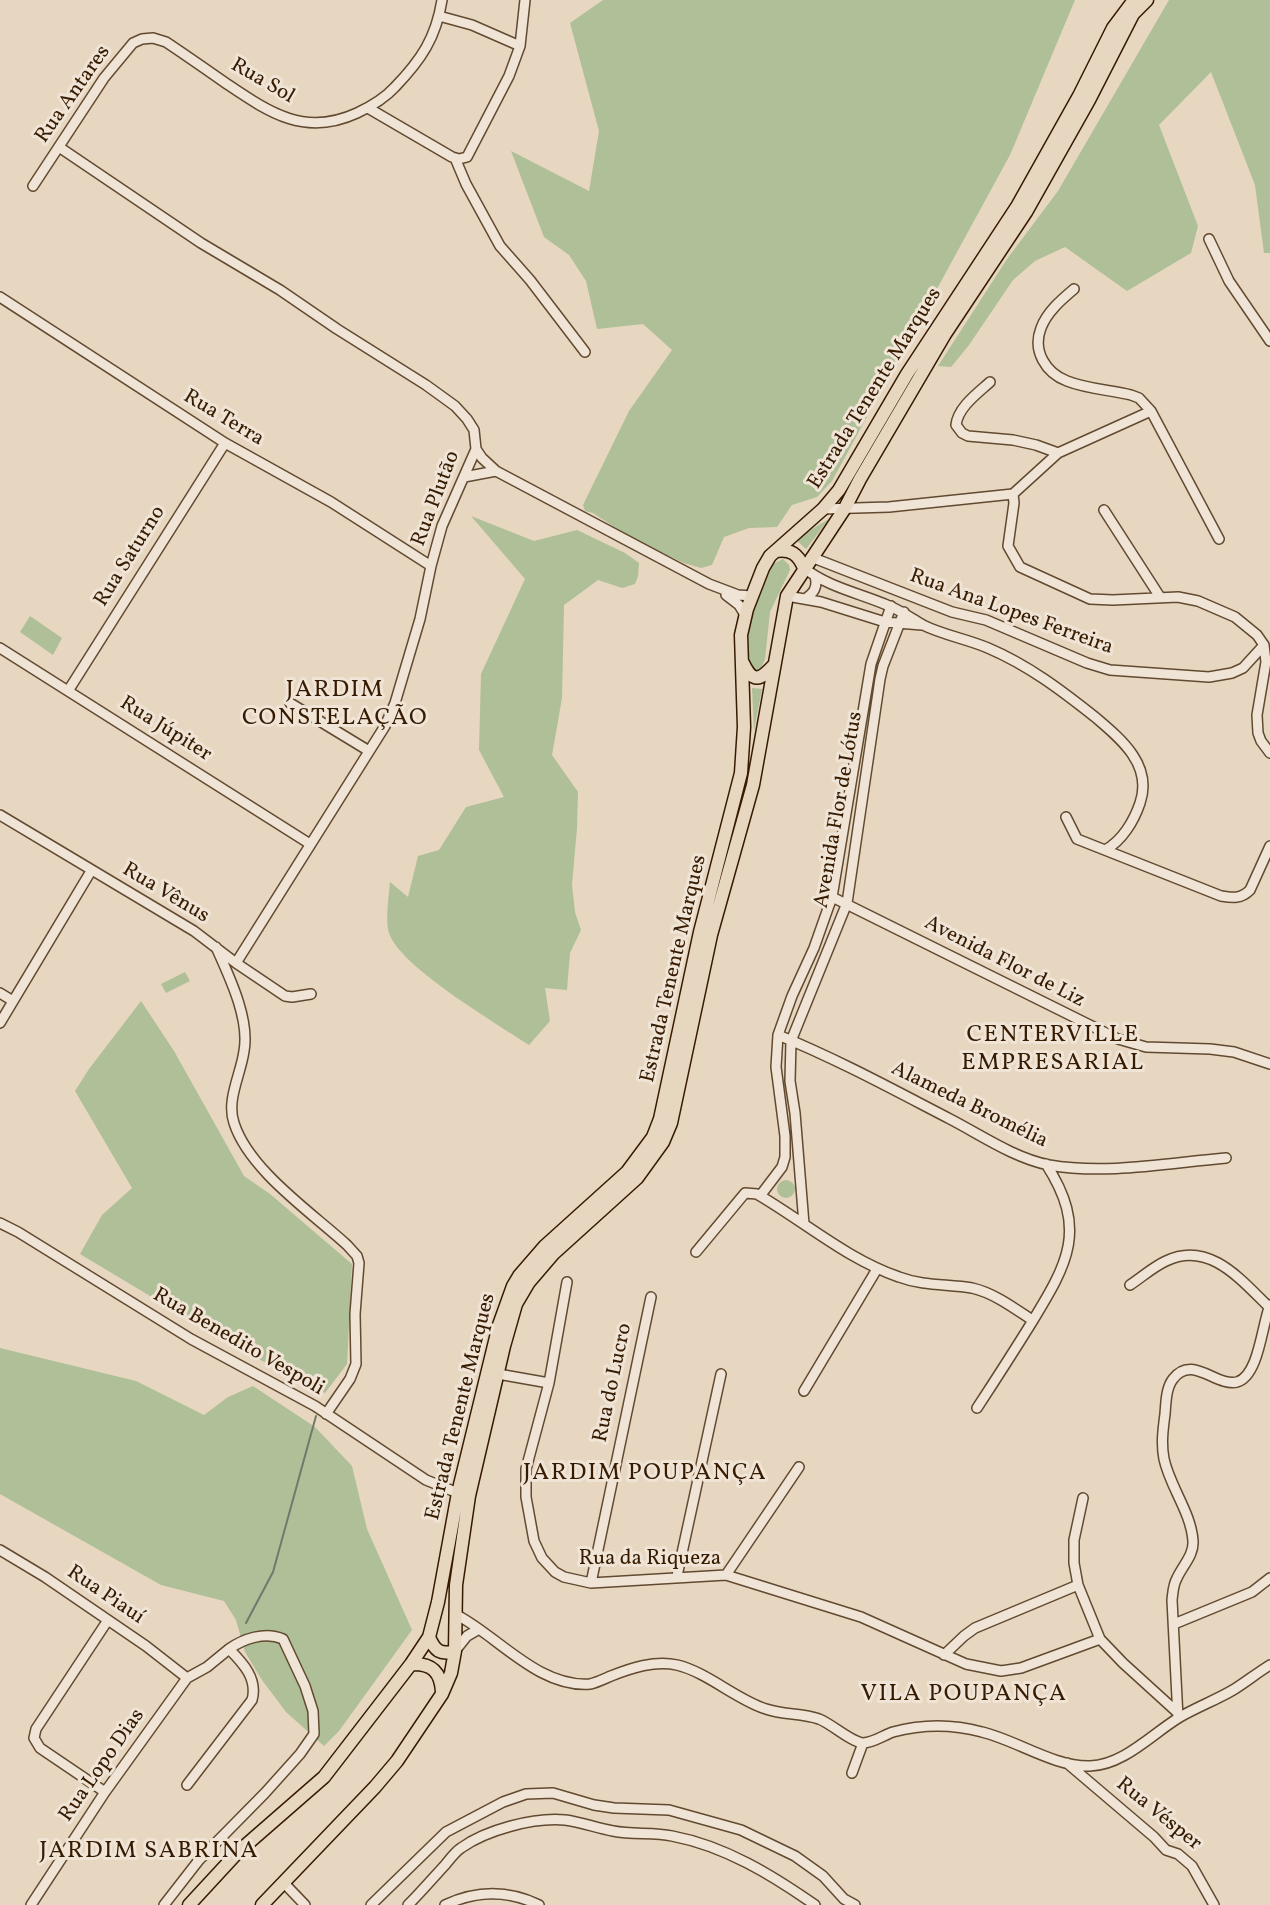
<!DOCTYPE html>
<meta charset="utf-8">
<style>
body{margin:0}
canvas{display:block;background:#e7d6c0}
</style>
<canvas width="1270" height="1905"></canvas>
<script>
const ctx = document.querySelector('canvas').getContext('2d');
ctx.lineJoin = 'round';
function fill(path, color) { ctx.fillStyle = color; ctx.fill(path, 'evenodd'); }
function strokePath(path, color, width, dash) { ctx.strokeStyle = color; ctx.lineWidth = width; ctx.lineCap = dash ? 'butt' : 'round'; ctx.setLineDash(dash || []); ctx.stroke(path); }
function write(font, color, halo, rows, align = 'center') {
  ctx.font = font + ' Vollkorn,serif'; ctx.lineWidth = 6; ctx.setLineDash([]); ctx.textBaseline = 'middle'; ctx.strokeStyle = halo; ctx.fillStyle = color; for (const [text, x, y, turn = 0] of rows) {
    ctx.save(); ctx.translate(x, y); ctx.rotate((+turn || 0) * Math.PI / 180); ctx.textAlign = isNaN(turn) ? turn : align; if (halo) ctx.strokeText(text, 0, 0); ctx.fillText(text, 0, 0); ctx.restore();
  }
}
const green = new Path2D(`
 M603,0H1075L1010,155L832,481L817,497L792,505L777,527L749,528L724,537L712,565L701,568L684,563L631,538L593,513L585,511L583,505L629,411L672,350L643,324L597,329L586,281L569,255L544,237L511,151L589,191L599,131L570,23Z
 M1169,0H1270V253H1264L1255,185L1211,72L1159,125L1198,226L1191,253L1127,291L1065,247L1035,261L1013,280L969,345L951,367L938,366L1007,259L1058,191Z
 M471,516L534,541L577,530L625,553L639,563L638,576L635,584L622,588L598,580L564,605L562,698L552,755L578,792L577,828L572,885L575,912L581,930L570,953L567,990L545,988L550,1021L529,1045C496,1023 400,967 389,933C385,920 389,895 390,882L408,897L418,856L439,850L466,807L504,797L479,750L481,674L525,579Z
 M829,519L806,549L795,539Z
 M783,559L789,565L790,570L770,612L765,659L759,673L751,669L746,645L750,620L773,564Z
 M30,616L62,638L53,655L20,632Z
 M752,688L762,689L754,731Z
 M185,972L190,981L166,993L161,984Z
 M141,1001L174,1051L244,1176L270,1194L352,1264L347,1364L325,1393L235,1347L80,1254L102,1215L132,1188L75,1091L89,1069Z
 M777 1189a9 9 0 1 1 18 0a9 9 0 1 1-18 0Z
 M0,1348L136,1381L204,1415L228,1397L253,1386L315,1427L352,1466L367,1529L412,1630L339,1731L324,1746L286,1712L262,1680L245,1652L236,1620L224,1601L161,1585L0,1494Z`);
const stream = new Path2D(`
 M246,1623L273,1572L316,1416`);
const minor = new Path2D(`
 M439,16L472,25L520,46
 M368,108L452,157L459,159L467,157L509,76L520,46L525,0
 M59,147L201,243L280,290L337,329L426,385L455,406L467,419L474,430L476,449L442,526L431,566L420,619L395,703L385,726L236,963
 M455,158L466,184L500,246L530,280L585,352
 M33,186L104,78L133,43L142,39L153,38L166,42C187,56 207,70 227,84C270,113 305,137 357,113C372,106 384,99 395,87C421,60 436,38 442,0
 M1209,239L1229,281L1270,341
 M1074,289C1061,300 1047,312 1041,328C1032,351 1046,373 1067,381C1087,389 1111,390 1131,395L1139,398L1151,411L1219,539
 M0,297L225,443L331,502L431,566
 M990,382C978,393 958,407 956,425L962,433L968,436L1013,440L1036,445L1058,453
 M476,449L482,458L496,471
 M464,477L496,471L709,584L738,595L752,596
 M1013,494L1014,503L1008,546L1020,567L1090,599L1113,600L1178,597L1198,601L1235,617L1257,635L1264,645L1266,662L1257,715L1258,733L1261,741L1270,753
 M1013,494L1058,453L1151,411
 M823,509L889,507L1013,494
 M1104,510L1160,597
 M811,557L952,612L986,620L1087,663L1110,670L1209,677L1232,673L1243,668L1264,645
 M804,568C828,587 859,593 887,605C900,610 911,618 923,625C943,635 967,639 988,648C1028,665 1061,690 1095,717C1121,739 1153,765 1140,803C1134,821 1122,841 1105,850
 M726,595L739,605L745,615
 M787,596L821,602L885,622L922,625
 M805,599C814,593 818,587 815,576
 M0,648L310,844
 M68,691L225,443
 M290,703L369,751
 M0,815L194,931L236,963L285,996L292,997L311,994
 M1066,817L1077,839L1221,896C1233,898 1241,899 1250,890L1270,846
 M832,897L1118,1039L1146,1047L1210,1049L1234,1052L1270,1064
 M216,947C229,976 250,1019 244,1051C241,1074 226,1100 234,1123C249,1170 311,1212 347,1245L357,1256L359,1263L355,1314L356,1364L350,1379L326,1414
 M0,993L13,1001
 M0,1023L91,871
 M778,1035C837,1059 894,1090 950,1119C981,1135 1014,1158 1049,1165C1106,1175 1168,1163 1226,1158
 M760,1196L782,1167L785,1157V1136L776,1067L778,1035L792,996L814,948L832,897L871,664L891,606
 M0,1223L18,1232L191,1339L315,1406L426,1480L458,1493
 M804,1224L795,1113L790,1081L791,1041L847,903L880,679L883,666L904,612
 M696,1252L745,1193L757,1194C805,1222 847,1259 899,1277C923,1286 947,1284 972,1288C994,1293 1014,1308 1032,1320
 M567,1282L549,1383L526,1469V1497L534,1541L542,1558L555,1572L564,1577L591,1583L726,1575L861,1617L966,1664L1001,1671L1021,1668L1100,1639
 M1130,1285C1142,1277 1153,1267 1166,1261C1209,1240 1241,1280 1269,1307
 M498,1374L549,1383
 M804,1391L877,1269
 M977,1408C996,1379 1014,1351 1032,1322C1068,1263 1088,1229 1046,1164
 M1083,1498L1074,1540V1563L1078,1585L1100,1639L1123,1663L1178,1713
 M0,1550L45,1577L146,1646L187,1678
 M726,1575L799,1467
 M677,1576L721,1374
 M591,1583L651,1297
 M455,1614C497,1635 538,1688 590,1684C596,1683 604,1679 611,1676C631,1668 655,1660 677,1665C707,1672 737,1700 766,1709C783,1715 802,1713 819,1719C832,1724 851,1742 863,1743C873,1743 884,1735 893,1732C923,1724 952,1724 982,1732C1016,1740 1054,1767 1090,1766C1124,1765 1153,1733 1180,1717C1197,1707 1216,1700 1233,1690C1246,1682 1257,1673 1270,1665
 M1174,1624L1252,1592L1270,1578
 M455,1651L467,1636L479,1629
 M944,1655L964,1636L975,1628L1078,1585
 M187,1678L207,1667L229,1649C243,1663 258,1679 252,1700L187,1785
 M1178,1718L1172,1600C1173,1592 1173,1585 1177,1578C1183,1565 1194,1555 1193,1541C1191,1512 1170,1487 1164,1459C1161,1444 1163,1429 1165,1414C1166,1402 1166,1388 1173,1379C1192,1354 1216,1387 1237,1382C1259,1376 1262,1324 1270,1305
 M1067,1763L1154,1837L1166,1850L1178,1854L1192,1866L1214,1905
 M852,1773L863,1743
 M105,1792L40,1748L34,1738L36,1729L108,1620
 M283,1882L305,1905
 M31,1905L105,1792L187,1678
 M164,1905L199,1860L265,1793L300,1754L314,1734L313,1711L305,1686L283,1639C265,1631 243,1639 229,1649
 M371,1905L446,1832L503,1802L526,1794L553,1793L594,1805L614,1808L669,1810L741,1830L795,1856L823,1876L844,1899L855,1905
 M408,1905C421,1892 433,1878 445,1865C450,1859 455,1852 461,1848C486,1830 534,1817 565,1820C581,1822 597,1828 613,1831C633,1835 653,1832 672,1836C725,1846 772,1875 815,1905
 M445,1905C477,1890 508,1890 539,1905`);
const major = new Path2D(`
 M776,551C791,549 798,554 804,568
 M743,663C753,684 760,680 774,665
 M429,1637C435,1651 440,1655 455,1651
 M411,1664C432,1663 441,1672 442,1692
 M189,1905L238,1852L324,1777L411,1664L429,1637L438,1602L458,1493L499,1325L513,1286L519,1276L545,1246L627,1172L653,1137L660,1119L700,932L741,773L744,727L741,635L747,609L763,568L770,556L823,509L839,490L907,374L1018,205L1079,96L1113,28L1134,0
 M262,1905L375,1787L397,1761L442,1694L451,1673L455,1651L456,1585L469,1496L504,1346L516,1304L529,1282L553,1254L637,1178L663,1142L671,1123L711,935L753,785L787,596L845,508L860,479L945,334L1026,212L1089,100L1133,14L1147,0`);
const streetNames = [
 ["Rua Sol",262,82,30],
 ["Rua Antares",74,95,-55],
 ["Estrada Tenente Marques",876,389,-58],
 ["Rua Terra",223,419,31],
 ["Rua Plutão",437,499,-69],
 ["Rua Saturno",131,557,-58],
 ["Rua Ana Lopes Ferreira",1011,613,20],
 ["Rua Júpiter",165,730,32],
 ["Avenida Flor de Lótus",840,810,-80],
 ["Rua Vênus",165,894,31],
 ["Avenida Flor de Liz",1004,963,27],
 ["Estrada Tenente Marques",675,969,-77],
 ["Alameda Bromélia",969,1106,26],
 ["Rua Benedito Vespoli",238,1343,30],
 ["Rua do Lucro",614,1383,-78],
 ["Estrada Tenente Marques",462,1407,-76],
 ["Rua da Riqueza",650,1560],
 ["Rua Piauí",105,1596,34],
 ["Rua Lopo Dias",103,1766,-55],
 ["Rua Vésper",1158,1815,39]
];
const quarterNames = [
 ["JARDIM",335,692],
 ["CONSTELAÇÃO",335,720],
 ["CENTERVILLE",1053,1037],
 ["EMPRESARIAL",1053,1065],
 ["JARDIM POUPANÇA",645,1475],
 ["VILA POUPANÇA",964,1696],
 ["JARDIM SABRINA",149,1853]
];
fill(green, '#afbf97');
strokePath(stream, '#70796e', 2);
strokePath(minor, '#624a30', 12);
strokePath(major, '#361b00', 15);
strokePath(minor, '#efe4d6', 9);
strokePath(major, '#e7d6c0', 12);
write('21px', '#361b00', '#efe4d6', streetNames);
ctx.letterSpacing = '1.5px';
write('24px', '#361b00', '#efe4d6', quarterNames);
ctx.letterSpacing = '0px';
</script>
